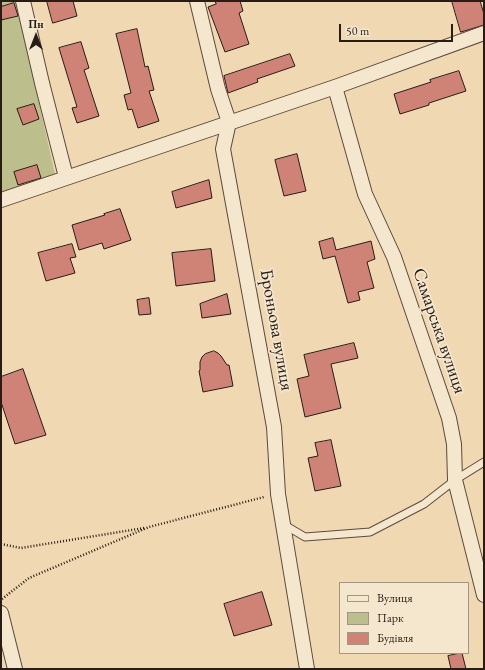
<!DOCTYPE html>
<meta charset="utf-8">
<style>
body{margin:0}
#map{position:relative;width:485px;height:670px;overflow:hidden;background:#f0d8b3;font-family:"EB Garamond",serif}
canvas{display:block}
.frame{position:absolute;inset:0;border:2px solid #281c16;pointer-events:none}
.legend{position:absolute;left:339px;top:582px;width:130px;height:72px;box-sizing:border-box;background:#f5e6ce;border:1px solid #a39584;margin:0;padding:5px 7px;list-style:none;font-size:12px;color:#281c16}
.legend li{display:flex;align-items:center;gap:8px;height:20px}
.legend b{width:20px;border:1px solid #a39584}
.north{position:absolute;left:16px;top:16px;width:40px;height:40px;-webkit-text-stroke:3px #f5e6ce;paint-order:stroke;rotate:0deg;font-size:11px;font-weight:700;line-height:16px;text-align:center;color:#281c16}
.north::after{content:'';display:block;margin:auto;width:14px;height:18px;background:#281c16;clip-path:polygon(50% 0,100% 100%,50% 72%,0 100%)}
.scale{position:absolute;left:339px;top:24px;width:114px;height:18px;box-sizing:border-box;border:2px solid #281c16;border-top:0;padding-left:5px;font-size:12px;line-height:14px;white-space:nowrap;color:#281c16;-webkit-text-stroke:3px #f5e6ce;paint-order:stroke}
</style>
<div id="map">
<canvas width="485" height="670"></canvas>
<div class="frame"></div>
<ul class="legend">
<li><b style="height:5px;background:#f5e6ce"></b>Вулиця</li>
<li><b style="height:11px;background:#bcbe8b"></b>Парк</li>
<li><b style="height:11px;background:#cf8276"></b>Будівля</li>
</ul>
<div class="north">Пн</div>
<div class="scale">50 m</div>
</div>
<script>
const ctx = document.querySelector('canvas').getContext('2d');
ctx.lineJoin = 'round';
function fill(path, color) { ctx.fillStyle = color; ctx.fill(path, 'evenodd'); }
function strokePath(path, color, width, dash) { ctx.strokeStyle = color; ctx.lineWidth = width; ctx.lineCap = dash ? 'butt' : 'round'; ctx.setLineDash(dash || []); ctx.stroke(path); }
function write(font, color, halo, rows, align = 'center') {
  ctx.font = font + ' "EB Garamond",serif'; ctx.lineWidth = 3.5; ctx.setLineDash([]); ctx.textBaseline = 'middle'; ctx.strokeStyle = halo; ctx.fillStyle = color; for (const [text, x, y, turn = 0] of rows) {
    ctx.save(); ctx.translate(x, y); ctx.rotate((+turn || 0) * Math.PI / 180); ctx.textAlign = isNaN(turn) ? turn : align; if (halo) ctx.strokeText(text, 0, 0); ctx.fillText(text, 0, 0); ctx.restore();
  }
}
const green = new Path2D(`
 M1,1H16L57,183L1,200Z`);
const building = new Path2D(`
 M47,1H73L77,16L53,23Z
 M215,1H240L243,11L239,13L249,44L225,52L208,7L216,4Z
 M452,1H480L484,14V25L461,32Z
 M14,3L18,16L1,20V7Z
 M137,29L145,67L148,66L154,90L149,91L159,121L138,128L132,109L128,110L124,95L131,93L116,34Z
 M81,42L89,68L84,70L99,116L77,123L72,108L77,107L59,48Z
 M290,54L295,66L257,79L258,82L228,93L224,76Z
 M459,71L466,91L429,103V105L400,114L394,94L431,82L430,80Z
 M34,104L39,119L23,125L17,109Z
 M297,154L306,191L284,196L275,160Z
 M37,165L41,178L18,185L14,172Z
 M209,180L212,198L176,208L172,192Z
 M120,209L131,240L104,249L102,243L79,250L72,225L105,215L104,214Z
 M333,238L336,250L371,241L375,259L367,262L374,288L358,292L360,300L348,303L335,256L323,259L319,242Z
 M72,244L76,257L70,258L75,273L46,281L38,253Z
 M211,249L215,281L176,286L172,253Z
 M227,294L231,314L202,318L200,304Z
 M149,298L151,314L139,315L137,300Z
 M354,343L358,358L331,364L341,408L305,417L297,379L309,376L304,355Z
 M214,351L218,353L221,356L227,365H229L233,386L203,392L199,371L200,370V362L202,357L205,354Z
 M23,369L46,435L15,444L1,402V377Z
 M331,440L341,486L315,491L308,458L318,456L315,443Z
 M262,592L272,625L234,636L224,604Z
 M462,653L466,669H451L448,656Z`);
const path = new Path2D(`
 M1,544L21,548L144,528
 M2,599L29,578L149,527L264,497`);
const lane = new Path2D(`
 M283,524L305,537L370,532L424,504L455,480L484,462`);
const street = new Path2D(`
 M23,1L42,83L66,177
 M197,1L218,89L229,122L223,149L274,427L278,494L307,669
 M335,87L365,194L394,257L449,418L454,444L455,480L484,595
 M1,200L335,87L484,33
 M1,613L15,669`);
const streetNames = [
 ["Броньова вулиця",276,330,80],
 ["Самарська вулиця",439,331,71]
];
fill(green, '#bcbe8b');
fill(building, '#cf8276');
strokePath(building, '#281c16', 1);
strokePath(lane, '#5a4b3d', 9);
strokePath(street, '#5a4b3d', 16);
strokePath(path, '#281c16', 2.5, [1, 2]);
strokePath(lane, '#f5e6ce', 7);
strokePath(street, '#f5e6ce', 14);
write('18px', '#281c16', '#f5e6ce', streetNames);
</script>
